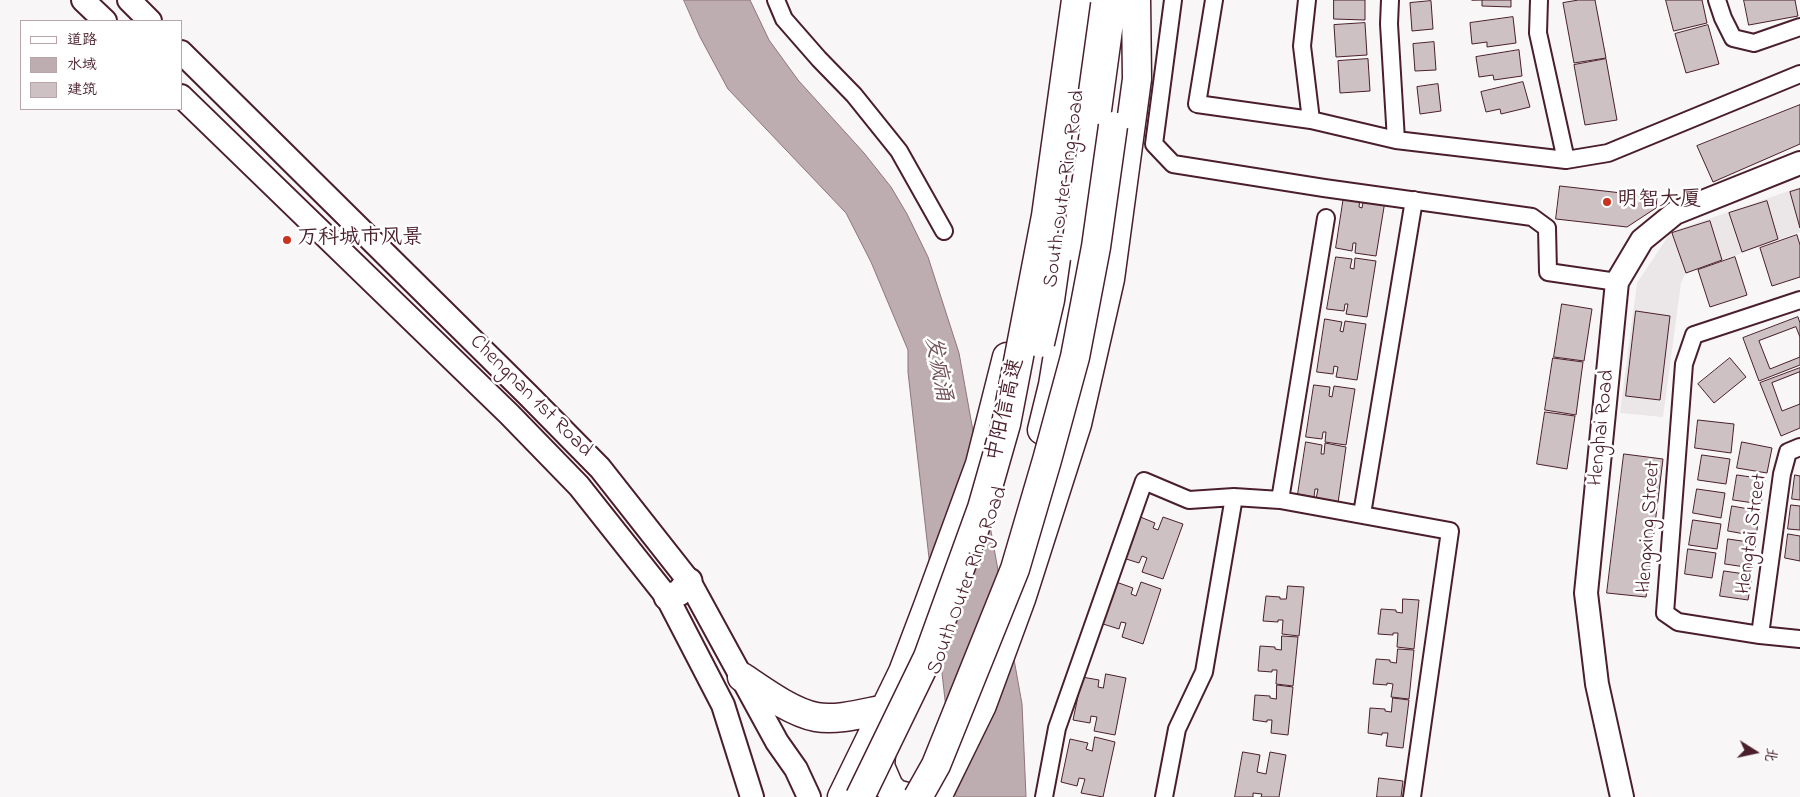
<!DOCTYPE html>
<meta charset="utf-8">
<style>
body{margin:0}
#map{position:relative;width:1800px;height:797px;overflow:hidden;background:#f8f6f7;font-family:"Indie Flower","LXGW WenKai TC",sans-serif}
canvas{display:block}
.legend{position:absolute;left:20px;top:20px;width:162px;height:90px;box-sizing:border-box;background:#fff;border:1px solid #b7a5aa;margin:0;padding:6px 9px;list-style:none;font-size:15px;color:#4a1f2b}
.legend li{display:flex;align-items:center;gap:10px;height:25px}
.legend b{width:25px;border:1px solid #b7a5aa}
.north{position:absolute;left:1730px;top:727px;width:50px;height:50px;-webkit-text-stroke:4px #fff;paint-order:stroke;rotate:100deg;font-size:14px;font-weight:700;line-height:20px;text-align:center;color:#4a1f2b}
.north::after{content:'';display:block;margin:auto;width:18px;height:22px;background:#4a1f2b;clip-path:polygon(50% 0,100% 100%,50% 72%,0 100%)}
</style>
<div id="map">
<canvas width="1800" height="797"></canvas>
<ul class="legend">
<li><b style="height:6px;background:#fff"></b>道路</li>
<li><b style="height:14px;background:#bdadb0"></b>水域</li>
<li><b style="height:14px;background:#cdc1c4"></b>建筑</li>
</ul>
<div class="north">北</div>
</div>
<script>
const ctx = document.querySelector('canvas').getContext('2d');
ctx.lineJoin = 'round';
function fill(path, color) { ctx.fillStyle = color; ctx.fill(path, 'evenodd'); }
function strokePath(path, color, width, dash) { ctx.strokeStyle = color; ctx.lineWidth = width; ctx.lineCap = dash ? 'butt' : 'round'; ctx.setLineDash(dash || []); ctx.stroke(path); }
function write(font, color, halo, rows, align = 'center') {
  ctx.font = font + ' "Indie Flower","LXGW WenKai TC",sans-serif'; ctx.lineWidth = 5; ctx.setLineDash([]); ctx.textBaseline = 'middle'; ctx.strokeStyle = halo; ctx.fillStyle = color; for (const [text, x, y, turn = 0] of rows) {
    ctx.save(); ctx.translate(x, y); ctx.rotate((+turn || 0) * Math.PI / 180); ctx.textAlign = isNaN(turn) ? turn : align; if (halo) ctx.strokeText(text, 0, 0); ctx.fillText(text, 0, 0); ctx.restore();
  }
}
const built = new Path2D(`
 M1800,187V232L1685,274L1681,283L1663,417L1620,413L1637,283L1671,232Z`);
const water = new Path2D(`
 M684,0H750L769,40L798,80L864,153L891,187L907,214L928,257L959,353L1022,704L1026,797H956L908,372V350L871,262L846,213L728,89L700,37Z`);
const building = new Path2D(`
 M1334,0H1365V20L1334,19Z
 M1472,0H1511V7L1482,6V0Z
 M1579,0H1595L1606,58L1574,63L1563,3Z
 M1666,0H1702L1707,23L1674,31Z
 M1744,0H1795L1798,16L1749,25Z
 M1431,1L1433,29L1412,31L1410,3Z
 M1513,17L1516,43L1487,47V42L1472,44L1470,23Z
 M1365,23L1367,55L1336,57L1334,25Z
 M1708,25L1719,64L1686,73L1675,34Z
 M1434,42L1436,70L1415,71L1413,44Z
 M1519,50L1522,76L1494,80L1493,75L1479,77L1476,57Z
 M1368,59L1370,91L1340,93L1338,61Z
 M1606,59L1617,120L1585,125L1574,65Z
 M1523,82L1530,107L1501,114L1500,109L1486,112L1481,92Z
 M1438,84L1441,111L1420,114L1417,87Z
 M1800,105V144L1713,182L1697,146Z
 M1560,186L1657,197L1656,208L1627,227L1556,219Z
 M1800,189V228L1790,192Z
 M1344,196L1360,198L1359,207L1362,208L1364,197L1385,201L1376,256L1355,253L1356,243H1353L1352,251L1336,248Z
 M1767,201L1778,239L1742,252L1729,213Z
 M1710,221L1722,260L1686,273L1672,233Z
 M1797,235L1800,245V277L1772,286L1760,248Z
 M1336,257L1352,259L1350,268L1354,269L1355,258L1376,261L1367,317L1346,314L1348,304H1345L1344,311L1327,309Z
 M1735,257L1747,295L1710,307L1698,270Z
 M1562,304L1592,309L1584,361L1554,357Z
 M1636,311L1670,316L1660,400L1626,396Z
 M1798,317L1800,323V365L1759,381L1743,338Z
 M1325,319L1342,322L1340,331L1343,332L1345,321L1366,324L1357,380L1336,377L1338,367L1334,366L1333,374L1317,372Z
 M1796,327L1800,337V357L1770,369L1759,341Z
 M1553,358L1583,362L1576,415L1545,410Z
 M1730,358L1746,377L1714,403L1698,384Z
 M1800,368V428L1781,436L1760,383Z
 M1800,372V404L1782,411L1772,383Z
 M1314,385L1330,387L1329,396L1332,397L1334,386L1355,389L1346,445L1325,442L1326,432H1323L1322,439L1306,437Z
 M1545,412L1575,416L1567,469L1537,464Z
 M1698,420L1734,424L1731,453L1695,448Z
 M1306,442L1322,445L1321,454H1324L1325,443L1346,447L1338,503L1316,499L1318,489H1315L1314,497L1298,494Z
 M1742,442L1772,448L1767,473L1737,468Z
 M1624,454L1663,459L1646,597L1607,593Z
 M1702,455L1730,459L1726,484L1698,480Z
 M1737,475L1765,479L1761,504L1733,500Z
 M1795,475L1800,476V500L1792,499Z
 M1697,489L1725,493L1721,518L1693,513Z
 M1791,505L1800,506V530L1788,529Z
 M1732,506L1760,511L1756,536L1728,531Z
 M1138,516L1155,523L1153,528L1158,530L1163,517L1183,524L1163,579L1142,572L1147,558L1142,556L1139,563L1123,558Z
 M1693,520L1721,524L1717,549L1689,545Z
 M1788,534L1800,536V561L1785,558Z
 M1728,539L1756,543L1752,568L1725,564Z
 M1688,549L1716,553L1712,578L1685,574Z
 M1724,571L1752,575L1748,600L1720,596Z
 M1116,582L1133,588L1131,594L1136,596L1141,582L1161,589L1143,644L1122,637L1126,623L1121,622L1119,629L1103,624Z
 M1288,586L1304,587L1299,636L1282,634L1283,620H1278V622L1263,621L1266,596L1280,597V599H1286Z
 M1403,599L1419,600L1414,649L1397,647L1398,633H1393V635L1378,634L1381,609L1396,610V612L1402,613Z
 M1282,636L1298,637L1293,686L1276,684L1277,670H1272V672L1258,671L1260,646L1275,647V649L1281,650Z
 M1398,649L1414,650L1409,699L1391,697L1393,684L1387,683V685L1373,684L1376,659L1390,660V662L1396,663Z
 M1106,674L1126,678L1115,735L1094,731L1097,717L1091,716L1090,723L1073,720L1082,677L1099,680L1098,687L1103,688Z
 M1277,685L1293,687L1288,735L1271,733L1272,720H1267V722L1253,720L1255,695L1270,696V698L1276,699Z
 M1393,698L1409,700L1403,748L1386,746L1388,733H1382V735L1368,733L1370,708L1385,709V711L1391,712Z
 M1095,737L1115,742L1103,797L1081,793L1085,779L1079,778L1077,786L1061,782L1070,739L1088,743L1086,749L1092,751Z
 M1243,752L1260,755L1257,772L1266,774L1270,752L1286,755L1279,797H1261L1262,794L1253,793V797H1235Z
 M1379,778L1403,781L1401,797H1377Z`);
const street = new Path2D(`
 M776,0L784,19L819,59L854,95L899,151L944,231
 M1173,0L1154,144L1173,164L1324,188L1532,217L1547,228L1548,272L1617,282
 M1214,0L1197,104L1311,120L1396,140L1566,160L1608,153L1800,74
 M1307,0L1302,46L1311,120
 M1390,0L1389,24L1396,140
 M1539,0L1538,33L1566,160
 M1717,0L1723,18L1733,38L1754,43L1800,27
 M1800,300L1694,335L1684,364L1665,613L1678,622L1760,635L1800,639
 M1280,500L1326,218
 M1362,514L1414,200
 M1760,635L1782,474L1788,452L1800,447
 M1044,797L1057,728L1144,481L1189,500L1234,497L1280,500L1450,531L1412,797
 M1164,797L1177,729L1204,672L1234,497`);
const secondary = new Path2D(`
 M83,0L105,21
 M129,0L150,21
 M181,52L528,395L600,468L689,581L777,742L796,769L809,797
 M181,96L509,414L579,486L667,597L723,705L752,797
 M1622,797L1597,684L1586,593L1617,282L1642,240L1675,213L1800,163`);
const primary = new Path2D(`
 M667,597L679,593L689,581`);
const highway = new Path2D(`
 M1078,113L1090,0
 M1042,430L1053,385L1091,154L1112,0
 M742,677C763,691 791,712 816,717C837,721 864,713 885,709L880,766L889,787L896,794L907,797
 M842,797L903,672L928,606L980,464L1007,357
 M937,797L982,705L1021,599L1077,424L1110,279L1137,79L1136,0`);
const highwayBridge = new Path2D(`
 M1040,343L1050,300L1056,258
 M860,797L928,657L982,508L1006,424L1046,216L1076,0
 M918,797L936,765L1015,569L1047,460L1075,357L1096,247L1113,126`);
const markers = [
 [1607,202,5,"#c8321e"],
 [287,240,5,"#c8321e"]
];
const streetNames = [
 ["South Outer Ring Road",1066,189,-82],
 ["Chengnan 1st Road",530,397,45],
 ["中阳信高速",1007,410,-77],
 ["Henghai Road",1603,428,-84],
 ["Hengxing Street",1650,527,-86],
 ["Hengtai Street",1753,534,-82],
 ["South Outer Ring Road",969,581,-70]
];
const poiNames = [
 ["明智大厦",1617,202],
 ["万科城市风景",297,240]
];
const waterNames = [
 ["发疯涌",936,369,79]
];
fill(built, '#ebe6e8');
fill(water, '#bdadb0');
strokePath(water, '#8f747b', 1);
fill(building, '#cdc1c4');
strokePath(building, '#4a1f2b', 1);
strokePath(street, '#4a1f2b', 20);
strokePath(secondary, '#4a1f2b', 26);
strokePath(primary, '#4a1f2b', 29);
strokePath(highway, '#4a1f2b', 31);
strokePath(street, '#fff', 16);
strokePath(secondary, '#fff', 22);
strokePath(primary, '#fff', 25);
strokePath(highway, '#fff', 28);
strokePath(highwayBridge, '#4a1f2b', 31, []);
strokePath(highwayBridge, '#fff', 28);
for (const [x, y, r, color] of markers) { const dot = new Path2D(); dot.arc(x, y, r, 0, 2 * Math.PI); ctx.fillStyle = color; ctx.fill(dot); strokePath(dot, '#fff', 2); }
write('21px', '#4a1f2b', '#fff', streetNames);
write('21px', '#4a1f2b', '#fff', poiNames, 'left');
write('italic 22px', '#72515a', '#fff', waterNames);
</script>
